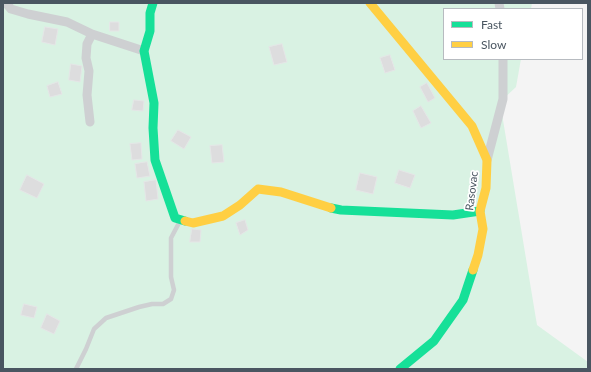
<!DOCTYPE html>
<style>
body{margin:0}
#map{position:relative;width:591px;height:372px;overflow:hidden;background:#f4f4f4;font-family:Lato,sans-serif}
canvas{display:block}
.frame{position:absolute;inset:0;border:4px solid #4a5661;pointer-events:none}
.legend{position:absolute;left:443px;top:8px;width:140px;height:52px;box-sizing:border-box;background:#fff;border:1px solid #b7bbc0;margin:0;padding:5px 7px;list-style:none;font-size:12px;color:#4a5661}
.legend li{display:flex;align-items:center;gap:8px;height:20px}
.legend b{width:20px;border:1px solid #b7bbc0}
</style>
<div id="map">
<canvas width="591" height="372"></canvas>
<div class="frame"></div>
<ul class="legend">
<li><b style="height:5px;background:#16e098"></b>Fast</li>
<li><b style="height:5px;background:#ffcf43"></b>Slow</li>
</ul>
</div>
<script>
const ctx = document.querySelector('canvas').getContext('2d');
ctx.lineJoin = 'round';
function fill(path, color) { ctx.fillStyle = color; ctx.fill(path, 'evenodd'); }
function strokePath(path, color, width, dash) { ctx.strokeStyle = color; ctx.lineWidth = width; ctx.lineCap = dash ? 'butt' : 'round'; ctx.setLineDash(dash || []); ctx.stroke(path); }
function write(font, color, halo, rows, align = 'center') {
  ctx.font = font + ' Lato,sans-serif'; ctx.lineWidth = 3.5; ctx.setLineDash([]); ctx.textBaseline = 'middle'; ctx.strokeStyle = halo; ctx.fillStyle = color; for (const [text, x, y, turn = 0] of rows) {
    ctx.save(); ctx.translate(x, y); ctx.rotate((+turn || 0) * Math.PI / 180); ctx.textAlign = isNaN(turn) ? turn : align; if (halo) ctx.strokeText(text, 0, 0); ctx.fillText(text, 0, 0); ctx.restore();
  }
}
const green = new Path2D(`
 M3,3H532L531,9H444V59H521L516,87L500,102L537,325L588,362V369H3Z`);
const building = new Path2D(`
 M110,22H119V31H110Z
 M45,27L58,29L55,45L42,42Z
 M282,44L287,62L274,65L269,47Z
 M390,55L395,70L385,73L380,58Z
 M71,64L82,66L80,82L69,80Z
 M58,82L62,94L50,97L47,86Z
 M427,83L435,98L428,102L420,87Z
 M134,100L144,101L143,111L132,110Z
 M421,106L431,123L421,128L413,111Z
 M178,130L191,137L184,149L171,141Z
 M141,143L142,159L132,160L130,144Z
 M222,145L224,162L212,163L210,146Z
 M147,162L150,176L137,178L135,164Z
 M399,170L415,175L410,188L395,183Z
 M360,173L377,177L373,194L356,190Z
 M27,175L44,184L37,198L20,190Z
 M156,180L158,199L146,201L144,182Z
 M245,220L248,230L240,235L236,223Z
 M192,229L201,230L200,242H190Z
 M24,304L37,307L34,318L21,315Z
 M47,314L60,321L54,334L41,328Z`);
const lane = new Path2D(`
 M76,369L86,349L94,329L106,318L139,307L152,304H163L171,299L174,290L171,277V238L180,221`);
const street = new Path2D(`
 M6,3L11,9L28,14L67,22L92,34L144,51
 M499,3L500,9
 M90,122L87,95L89,71L86,58L87,44L92,34
 M487,160L503,99V59`);
const fast = new Path2D(`
 M153,3L150,13V31L144,51L154,103L153,128L155,160L175,218L185,221
 M331,208L341,210L453,215L480,211
 M400,369L434,341L463,300L473,270`);
const slow = new Path2D(`
 M370,3L472,126L487,160L486,188L480,211L483,229L478,255L473,270
 M185,221L193,223L223,216L240,205L258,189L281,192L331,208`);
const streetNames = [
 ["Rasovac",472,191,-83]
];
fill(green, '#d9f2e3');
fill(building, '#ddddde');
strokePath(building, '#e5e6e7', 1);
strokePath(lane, '#ced0d2', 4.5);
strokePath(street, '#ced0d2', 9);
strokePath(fast, '#16e098', 9);
strokePath(slow, '#ffcf43', 9);
write('11px', '#4a5661', '#fff', streetNames);
</script>
